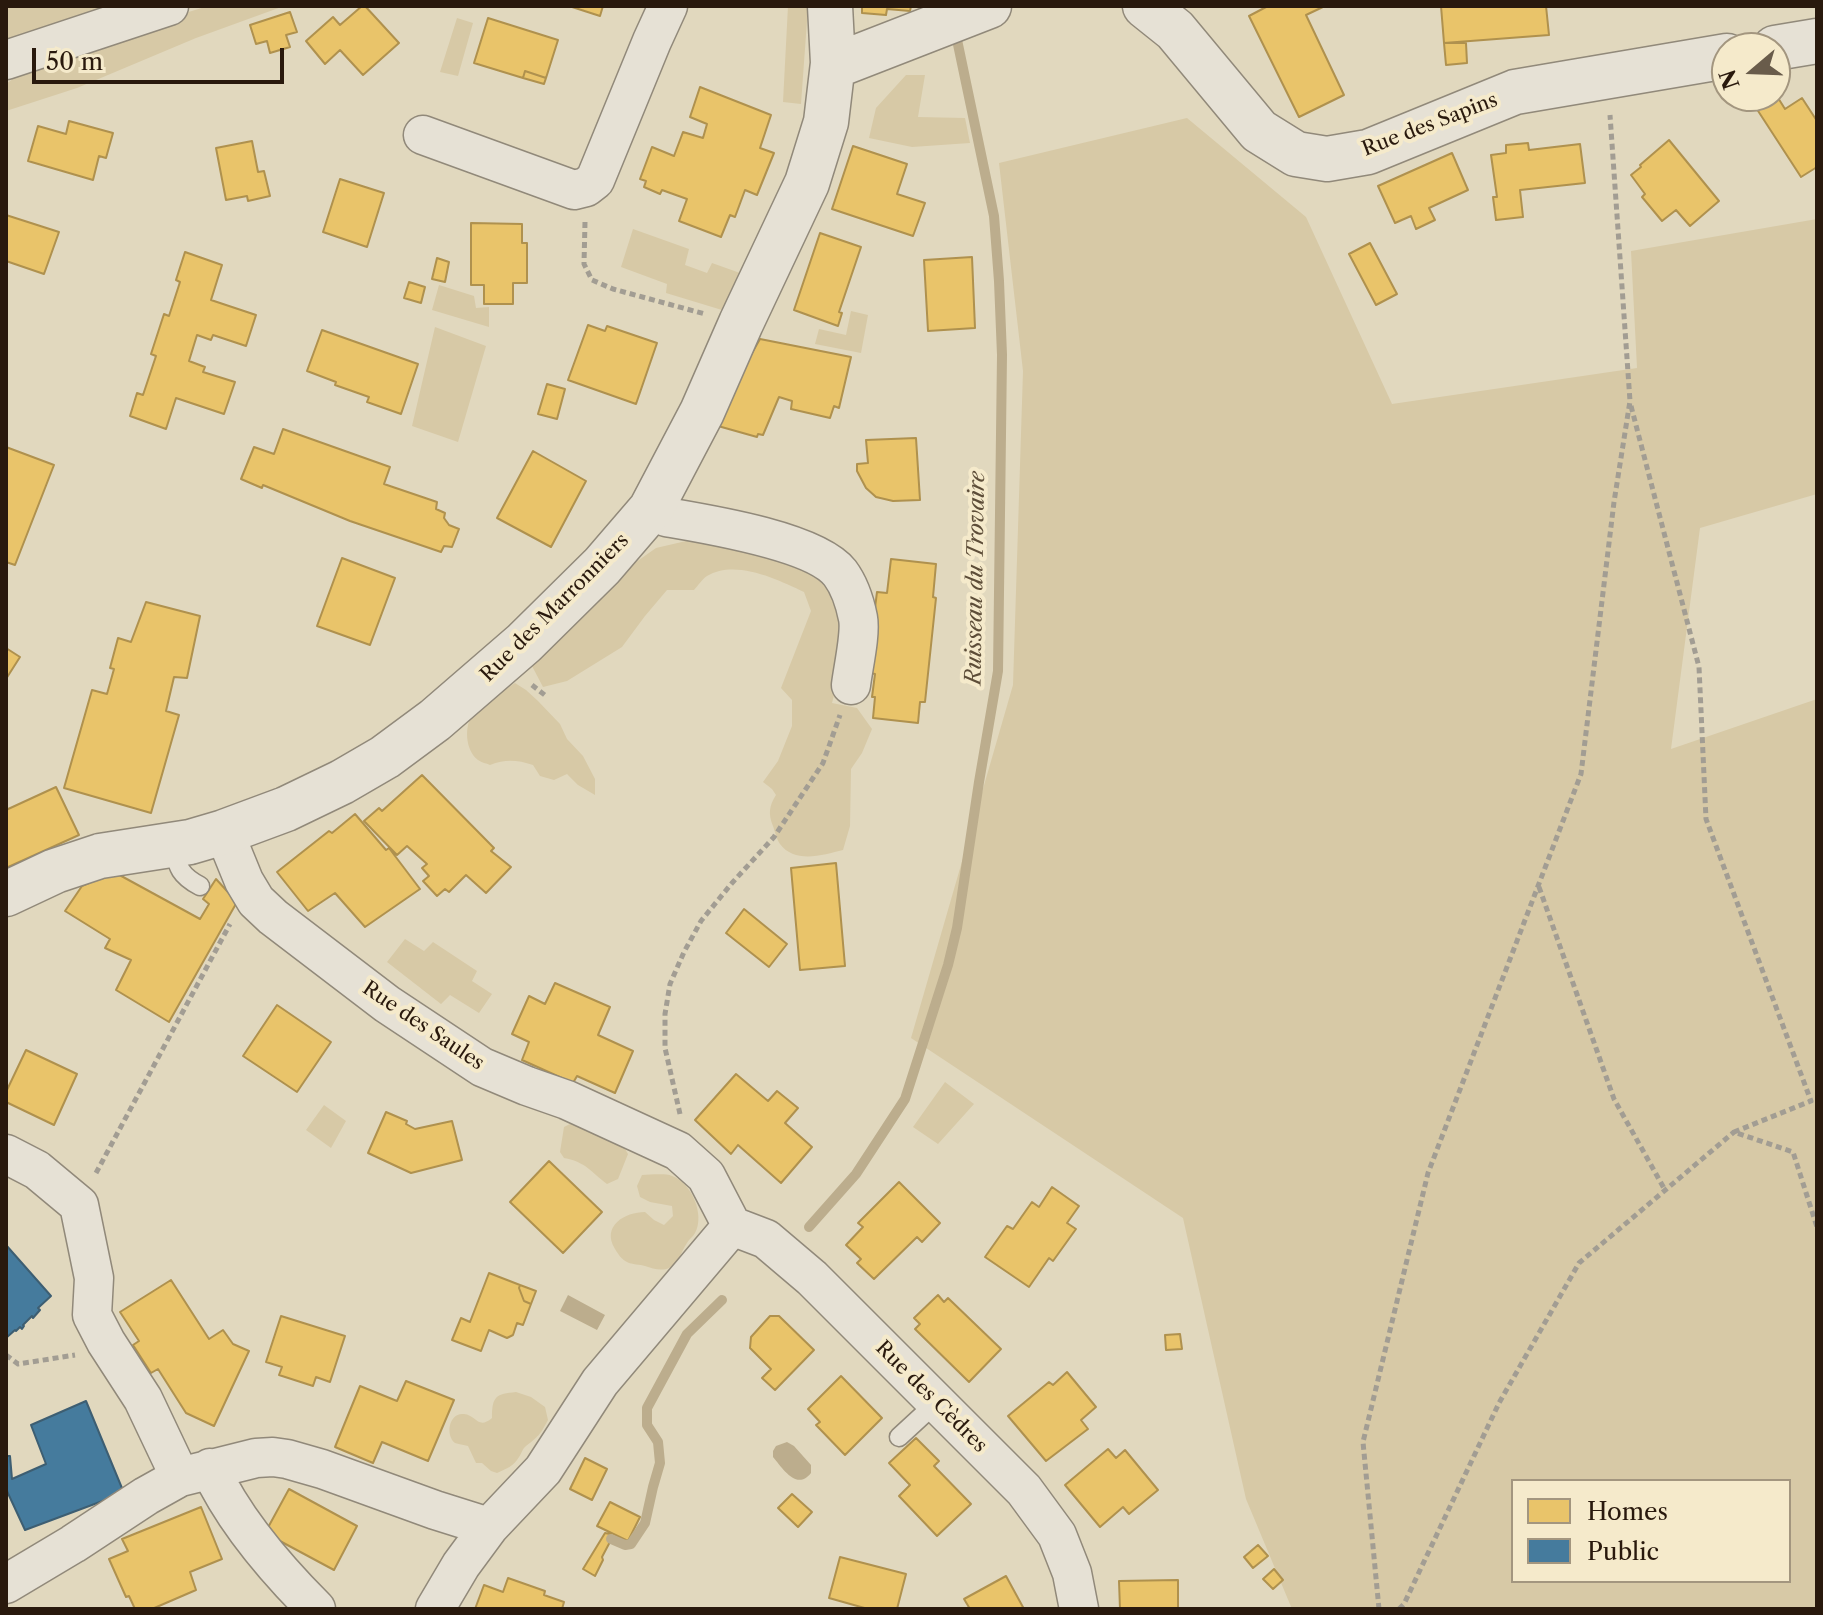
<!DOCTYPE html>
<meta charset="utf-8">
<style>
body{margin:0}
#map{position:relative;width:1823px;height:1615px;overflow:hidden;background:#e1d8be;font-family:"Libre Caslon Text",serif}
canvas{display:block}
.frame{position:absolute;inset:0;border:8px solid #29190d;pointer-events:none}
.legend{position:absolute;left:1511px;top:1479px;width:280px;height:104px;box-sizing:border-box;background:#f5eacb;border:2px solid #a3967f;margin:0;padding:10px 14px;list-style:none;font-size:24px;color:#29190d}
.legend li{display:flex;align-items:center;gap:16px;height:40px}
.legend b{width:40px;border:2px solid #a3967f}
.north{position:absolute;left:1711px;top:32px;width:80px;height:80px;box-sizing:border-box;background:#f5eacb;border:2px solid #a3967f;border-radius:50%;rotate:251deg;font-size:22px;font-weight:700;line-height:32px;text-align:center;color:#29190d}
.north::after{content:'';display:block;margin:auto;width:28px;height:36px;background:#695c4b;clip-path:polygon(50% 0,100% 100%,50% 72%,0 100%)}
.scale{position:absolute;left:32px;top:48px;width:252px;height:36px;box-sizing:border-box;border:4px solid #29190d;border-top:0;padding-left:10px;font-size:24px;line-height:28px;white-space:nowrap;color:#29190d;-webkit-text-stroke:6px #f5eacb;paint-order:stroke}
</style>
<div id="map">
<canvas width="1823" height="1615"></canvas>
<div class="frame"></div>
<ul class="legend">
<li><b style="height:22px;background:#e9c46a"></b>Homes</li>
<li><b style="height:22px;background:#457b9d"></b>Public</li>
</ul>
<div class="north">N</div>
<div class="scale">50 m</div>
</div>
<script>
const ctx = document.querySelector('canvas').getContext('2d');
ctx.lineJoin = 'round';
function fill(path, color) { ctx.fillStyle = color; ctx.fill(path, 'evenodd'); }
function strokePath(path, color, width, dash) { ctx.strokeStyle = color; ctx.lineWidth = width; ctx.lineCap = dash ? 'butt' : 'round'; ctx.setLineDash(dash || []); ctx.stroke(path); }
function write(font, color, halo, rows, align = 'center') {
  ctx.font = font + ' "Libre Caslon Text",serif'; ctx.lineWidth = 8; ctx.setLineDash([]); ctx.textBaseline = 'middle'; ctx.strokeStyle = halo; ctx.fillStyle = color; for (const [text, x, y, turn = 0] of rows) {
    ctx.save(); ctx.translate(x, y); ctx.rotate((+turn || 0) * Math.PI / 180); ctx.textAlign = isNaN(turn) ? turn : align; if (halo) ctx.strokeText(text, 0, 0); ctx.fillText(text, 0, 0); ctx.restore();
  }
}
const green = new Path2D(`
 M6,6H132L6,46Z
 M208,6H284L196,38L77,88L6,111V84L43,57Z
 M788,6L808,7L801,104L783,102Z
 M457,18L473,23L458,76L440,72Z
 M906,75H925L918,117L965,118L970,143L912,147L869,138L876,108Z
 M1187,118L1306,217L1392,404L1637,368L1631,251L1817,219V494L1700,528L1671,749L1817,699V1609H1292L1246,1499L1183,1218L911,1038L1013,685L1023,371L999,163ZM1513,1481H1789V1581H1513Z
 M633,229L689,249L685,265L707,273L712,263L740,273L722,310L666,293L667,284L621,267Z
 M439,285L474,296L476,308L489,307V327L432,310Z
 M851,311L868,315L861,353L815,344L819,329L846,335Z
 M435,327L486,346L458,442L412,426Z
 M699,538L809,561L841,602L845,653L832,703L857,708L872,729L862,753L851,769L850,826L843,850C823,855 795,864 780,844C777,840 775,832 773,826C768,814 769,806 776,795L772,789L763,782L778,761L792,726V700L781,688L811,611L804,592C777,579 735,559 707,576C702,579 698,586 694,590H667L645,616L622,647L567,681L543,687L532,666L546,653L557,635L581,619L595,597L619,574L656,548Z
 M515,683L526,690L538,701L560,724L567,739L583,756L595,779V795L578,785L567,774L554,780L540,776L533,765C517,760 506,759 490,765C486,763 482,763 478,760C465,750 464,726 473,713C482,702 503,691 515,683Z
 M405,939L424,951L433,942L477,971L472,981L492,994L479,1013L450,995L441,1004L387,962Z
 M945,1082L974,1104L938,1144L913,1127Z
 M324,1105L346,1121L331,1148L306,1130Z
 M576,1121L618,1137L628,1154L618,1179L607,1184C591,1172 586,1162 564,1158L560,1152L564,1127Z
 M642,1175C650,1175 665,1173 672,1176C692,1183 705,1215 695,1233C693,1237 689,1239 687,1243C681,1251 680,1263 669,1268C662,1271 653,1269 645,1266C640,1264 632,1265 627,1262C622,1260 618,1254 615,1249C601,1226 625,1212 645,1212L654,1220L664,1225L673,1216L672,1206L650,1202L640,1197L637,1186Z
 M516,1392L531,1397L545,1407L548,1420C540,1435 539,1436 526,1446C522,1449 522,1453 519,1457C514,1466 506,1469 497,1473L491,1471L482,1463H476L468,1446C464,1445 458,1444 455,1443C445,1435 449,1412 464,1414C476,1415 478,1430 492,1418C492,1396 496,1394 516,1392Z`);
const water = new Path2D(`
 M568,1295L605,1315L597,1330L560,1311Z
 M787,1442L794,1446L811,1465V1473C797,1491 783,1469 773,1457V1451L776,1446Z`);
const homes = new Path2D(`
 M362,6H365L399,43L363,75L340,50L325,64L306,41L333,17L340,25Z
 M569,6H603L600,16Z
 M862,6H911L910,11L887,9L886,15L862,13Z
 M1268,6H1325L1306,15L1344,95L1299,117L1249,16Z
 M1441,6H1546L1549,35L1444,43Z
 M290,12L297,32L286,35L290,47L270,53L267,41L256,44L250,25Z
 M488,18L558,40L546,78L525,71L523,78L474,63Z
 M1444,43H1466L1467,63L1446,65Z
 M525,71L546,78L544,84L523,78Z
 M700,87L771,115L760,148L774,153L757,195L745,190L735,217L730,215L721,237L679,221L687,199L662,190L660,194L644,187L646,181L640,179L652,147L674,156L683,132L703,138L707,124L690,117Z
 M1775,93L1785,109L1802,98L1817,121V167L1801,177L1749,97L1775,96Z
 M69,121L113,133L106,158L99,156L93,180L28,161L38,126L66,134Z
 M1669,140L1719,201L1690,226L1676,210L1662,221L1642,197L1645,194L1631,175L1641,167L1640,165Z
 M252,141L258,172L264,171L270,196L248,201L247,196L226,200L216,148Z
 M1528,143L1529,150L1580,144L1585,183L1520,190L1523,217L1496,220L1493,197H1497L1491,155L1506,153V145Z
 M853,146L907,164L897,194L925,203L913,236L832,209Z
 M1452,153L1468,190L1429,208L1435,220L1416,229L1411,216L1395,223L1378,186Z
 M340,179L384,193L367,247L323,232Z
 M6,215L59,232L44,274L6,261Z
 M471,223L522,224V243H527V283H513V304H484V285H471Z
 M820,233L861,247L839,312L842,313L838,326L794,310Z
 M1370,243L1397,294L1376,305L1349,254Z
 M185,252L222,265L211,300L256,315L246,346L213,335L211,340L197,335L189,361L205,367L203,372L235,382L224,414L176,398L166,429L130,416L137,393L143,395L156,356L151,354L164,314L169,316L180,282L176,280Z
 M972,257L975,328L928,331L924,260Z
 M437,258L449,262L445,282L432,279Z
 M409,282L425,287L421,303L404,298Z
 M588,325L605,331L607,326L657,343L636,404L568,380Z
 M322,330L418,364L401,414L367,402L369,397L335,385L336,382L307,371Z
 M760,339L851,357L839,408L834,406L830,418L791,409L792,401L779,397L763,435L758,434L757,437L718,426L733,386Z
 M547,384L565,389L557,419L538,414Z
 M283,429L390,467L384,484L437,502L436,509L445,513L444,518L449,525L459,529L452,547L444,546L441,552L350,521L263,485L262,488L241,479L254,447L274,454Z
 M916,438L920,500L893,501L876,497L866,488L857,471V464L868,463L866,440Z
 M6,447L54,465L15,565L6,562Z
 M533,451L586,481L551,547L497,518Z
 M342,558L395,578L370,645L317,626Z
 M891,559L936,564L933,597L936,598L925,702H920L918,723L873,718L875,697H872L875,674L864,672L869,655L877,592L887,593Z
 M146,602L200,616L187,678L174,677L166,711L179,715L151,813L64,788L92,690L107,694L114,669L110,668L118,638L131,642Z
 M6,648L20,657L6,679Z
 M422,775L494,848L491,851L511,867L486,893L466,875L449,892L445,889L437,896L423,881L429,876L422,868L427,864L407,846L397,855L364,821L379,808L382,811Z
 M56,787L79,835L6,868V810Z
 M355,814L386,850L389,848L420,889L365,927L335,893L308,911L277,872L329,831L332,833Z
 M836,863L845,966L800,970L791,868Z
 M114,872L200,919L209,904L203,899L216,879L237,902L169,1022L116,990L131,960L105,948L110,939L65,911L82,886Z
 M744,909L787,944L769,967L726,933Z
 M555,983L610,1007L598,1035L633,1051L615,1093L577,1076L573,1083L522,1060L529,1042L512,1034L529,996L545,1004Z
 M277,1005L331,1042L297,1092L243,1056Z
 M26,1050L77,1074L54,1125L6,1102V1092Z
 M736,1074L768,1101L777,1091L798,1108L785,1123L812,1147L781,1183L738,1145L731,1154L695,1120Z
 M386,1112L407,1121L406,1124L415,1129L452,1121L462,1160L411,1173L368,1153Z
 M549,1161L602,1212L563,1253L510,1202Z
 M899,1182L940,1223L922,1242L917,1237L874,1279L857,1263L861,1259L846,1245L863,1227L858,1223Z
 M1052,1187L1079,1206L1067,1223L1076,1229L1053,1261L1049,1258L1029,1287L985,1257L1007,1226L1013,1229L1032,1202L1039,1207Z
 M489,1273L520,1285L519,1288L524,1301L531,1304L523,1325L517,1323L513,1335L507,1338L489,1330L481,1351L452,1340L461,1318L470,1322Z
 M171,1280L209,1339L223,1330L233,1344L249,1351L214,1426L186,1413L158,1369L151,1373L133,1345L139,1341L120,1312Z
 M520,1285L536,1291L531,1304L524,1301L519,1288Z
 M938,1295L944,1302L948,1298L1001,1349L969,1382L915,1329L920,1324L914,1318Z
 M281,1316L345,1336L330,1382L316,1377L313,1386L279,1375L282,1367L266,1362Z
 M770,1316H779L814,1350L775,1390L762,1378L771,1369L750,1348L751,1337Z
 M1180,1334L1182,1349L1166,1350L1165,1335Z
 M1067,1372L1096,1407L1081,1420L1088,1429L1046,1461L1008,1416L1049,1382L1053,1385Z
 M841,1376L882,1418L845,1455L816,1425L820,1422L808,1409Z
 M406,1381L454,1400L428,1461L382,1442L373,1463L335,1447L360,1386L397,1401Z
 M916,1438L939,1461L934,1466L971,1504L937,1536L899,1496L910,1485L889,1463Z
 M1108,1449L1116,1458L1125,1450L1158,1490L1129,1514L1123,1507L1100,1527L1065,1485Z
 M585,1458L607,1469L592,1500L570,1489Z
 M289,1489L357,1526L334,1570L265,1533Z
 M792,1494L812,1512L798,1527L778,1508Z
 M610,1502L640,1517L628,1541L597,1526Z
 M201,1507L222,1559L190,1572L196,1590L152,1609H135L129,1596L126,1597L109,1559L128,1551L122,1539Z
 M605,1533L610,1534L612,1538L602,1557L603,1560L595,1576L583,1569Z
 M1258,1545L1268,1556L1253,1568L1244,1557Z
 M840,1557L906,1574L897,1609H868L829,1598Z
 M1274,1569L1283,1580L1273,1589L1263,1579Z
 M1006,1576L1024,1609H970L964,1599Z
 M508,1578L545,1591L544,1595L564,1602L562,1609H475L484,1585L503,1592Z
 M1178,1580V1609H1120L1119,1581Z`);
const public = new Path2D(`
 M6,1245L51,1296L38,1308L40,1310L33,1318L32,1316L23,1325L24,1326L22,1329L20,1327L16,1331L15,1330L6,1338Z
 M86,1401L124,1493L25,1530L6,1489V1456H10L12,1479L46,1464L31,1425Z`);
const stream = new Path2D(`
 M809,1227L856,1174L905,1099L948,965L957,928L979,782L998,671L1002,355L999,281L994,216L956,35
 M611,1539L625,1545L631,1544L645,1523L653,1487L660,1463L658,1442L647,1425V1408L687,1334L722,1300`);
const path = new Path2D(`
 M585,222L584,264L592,280L613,289L705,314
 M1631,406L1699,667L1706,819L1811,1101L1734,1132L1793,1152L1817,1227
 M532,685L546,696
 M1539,887L1614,1099L1665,1190
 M680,1114L665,1048V1014L670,984L684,952L701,921L732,883L774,837L823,763L840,715
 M96,1173L230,924
 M6,1355L18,1364L75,1355
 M1379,1609L1363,1442L1428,1173L1581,774L1614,502L1630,401L1610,115
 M1399,1609L1404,1604L1499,1403L1579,1263L1734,1132`);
const service = new Path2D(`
 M172,844C178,867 179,875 200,886
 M899,1437L937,1402`);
const minor = new Path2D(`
 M6,60L169,6
 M423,135L574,190L586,187L595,180L652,41L668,6
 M651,509L666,517C707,524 815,541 840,573C849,585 855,603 858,618C861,634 853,668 851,685
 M224,832L244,881L256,901L273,917L387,1004L482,1067L527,1086L567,1100L678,1151L706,1176L732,1226
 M6,1154L37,1170L79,1205L94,1278L92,1315L106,1342L143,1399L180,1477
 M732,1226L766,1239L812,1278L1024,1490L1057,1535L1072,1573L1079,1609
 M210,1468C233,1519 277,1570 316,1609
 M6,1584L73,1544L146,1496L180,1477L256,1458L273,1457L287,1459L322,1469L435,1510L489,1527
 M435,1609L461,1565L489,1527L543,1470L600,1382L732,1226`);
const tertiary = new Path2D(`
 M1145,6L1175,30L1259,131L1296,154L1327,159L1368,152L1515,92L1727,56
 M1775,48L1817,41
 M833,63L845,62L989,6
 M6,894L55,871L100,856L190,842L224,832L286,809L342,782L385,757L435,720L524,643L602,566L651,509L702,412L741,323L807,183L826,122L833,63L830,6`);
const streetNames = [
 ["Rue des Sapins",1430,125,-21],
 ["Rue des Marronniers",555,608,-45],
 ["Rue des Saules",423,1026,34],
 ["Rue des Cèdres",931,1397,45]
];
const waterNames = [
 ["Ruisseau du Trovaire",976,578,-89]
];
fill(green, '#d7c9a6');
fill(water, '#bcad8d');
fill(homes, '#e9c46a');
strokePath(homes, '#af914e', 2);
fill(public, '#457b9d');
strokePath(public, '#3d5e72', 2);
strokePath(stream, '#bcad8d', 10);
strokePath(service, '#91897a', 21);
strokePath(minor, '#91897a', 41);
strokePath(tertiary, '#91897a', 47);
strokePath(path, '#a29d93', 5, [6, 4]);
strokePath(service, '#e6e1d5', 18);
strokePath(minor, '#e6e1d5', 38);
strokePath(tertiary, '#e6e1d5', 44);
write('20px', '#29190d', '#f5eacb', streetNames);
write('italic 22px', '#5d4d38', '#f5eacb', waterNames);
</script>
